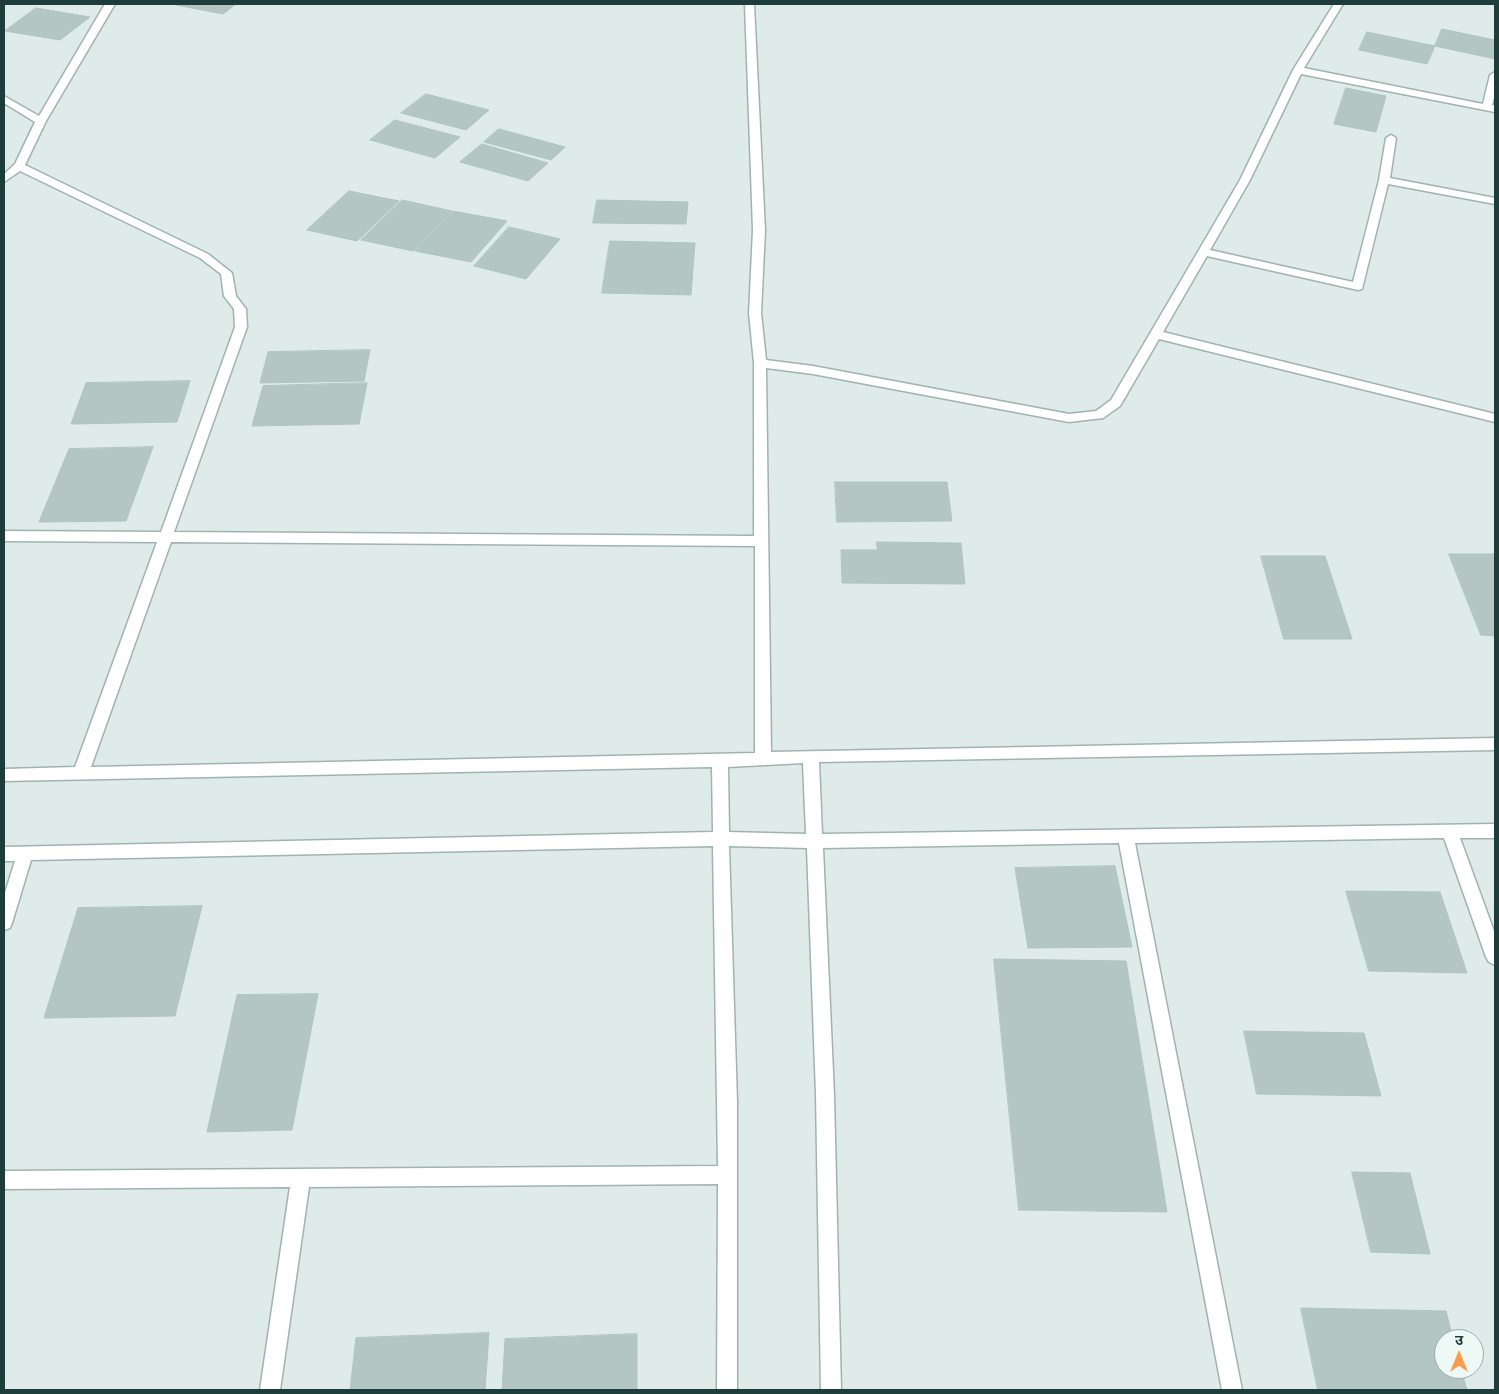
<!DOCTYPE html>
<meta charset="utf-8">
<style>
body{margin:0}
#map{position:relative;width:1499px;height:1394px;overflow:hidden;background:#deebe8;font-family:"Exo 2","Noto Sans Devanagari",sans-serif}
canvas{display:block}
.frame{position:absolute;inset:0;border:5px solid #1d3d3a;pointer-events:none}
.north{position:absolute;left:1434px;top:1329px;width:50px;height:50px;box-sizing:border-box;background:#eef8f5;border:1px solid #9aadaa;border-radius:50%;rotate:0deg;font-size:14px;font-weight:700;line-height:20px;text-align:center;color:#1d3d3a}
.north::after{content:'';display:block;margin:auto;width:18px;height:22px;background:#ff9a48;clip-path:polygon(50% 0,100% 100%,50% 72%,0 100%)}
</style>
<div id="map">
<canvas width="1499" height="1394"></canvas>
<div class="frame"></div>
<div class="north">उ</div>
</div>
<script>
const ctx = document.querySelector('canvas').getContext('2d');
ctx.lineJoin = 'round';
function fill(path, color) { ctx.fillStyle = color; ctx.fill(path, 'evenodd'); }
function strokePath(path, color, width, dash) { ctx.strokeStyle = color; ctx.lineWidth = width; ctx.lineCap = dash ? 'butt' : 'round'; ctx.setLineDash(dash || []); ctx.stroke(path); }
const building = new Path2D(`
 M177,4H236L223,14L176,5Z
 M36,8L90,17L60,40L5,31Z
 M1442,29L1495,40V59L1435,46Z
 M1367,32L1435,46L1427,64L1359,50Z
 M1346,88L1386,96L1376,132L1334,124Z
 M426,94L489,110L466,130L401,113Z
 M395,120L460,137L435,158L370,140Z
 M499,129L565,147L551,160L484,142Z
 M482,144L548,163L528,181L460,162Z
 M349,191L399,201L357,241L307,230Z
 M402,200L452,211L413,251L361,240Z
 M597,200L688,202L686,224L593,223Z
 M453,211L507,221L471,262L415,251Z
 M509,227L560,239L526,279L474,266Z
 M610,241L695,243L691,295L602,293Z
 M370,350L364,381L260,383L268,352Z
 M190,381L177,422L71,424L86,383Z
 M367,383L359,424L252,426L263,386Z
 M153,447L126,521L39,522L69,449Z
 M835,482H947L952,521L837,522Z
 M877,542L961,543L965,584L842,583L841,550H877Z
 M1449,554H1495V636L1481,635Z
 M1261,556H1325L1352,639H1284Z
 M1115,866L1132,947L1028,948L1015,868Z
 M1346,891L1440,892L1467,973L1369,971Z
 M202,906L175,1016L44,1018L78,908Z
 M994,959L1126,961L1167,1212L1019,1210Z
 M318,994L292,1130L207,1132L237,995Z
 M1244,1031L1364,1033L1381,1096L1257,1094Z
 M1352,1172L1410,1173L1430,1254L1371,1252Z
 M1301,1308L1446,1311L1453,1339H1444V1369H1461L1467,1390H1318Z
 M489,1333L485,1390H350L356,1338Z
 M637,1334V1390H502L505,1339Z`);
const minor = new Path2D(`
 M105,4H115L46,121L25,165L208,254L232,273L236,296L246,309L247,327L174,532L754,536V363L749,313L753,230L745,4H754L765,230L761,313L766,360L813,366L1069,414L1096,411L1111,400L1240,180L1293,70L1334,4H1343L1304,68L1483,104L1490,75L1495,72V94L1492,105L1495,106V112L1301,74L1250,180L1210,250L1353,282L1379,180L1386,138L1391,135L1396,138L1390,178L1495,198V204L1388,184L1362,289L1358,290L1207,256L1163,332L1495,414V422L1159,339L1120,406L1103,418L1069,422L813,374L766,368L771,752L1495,738V750L819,762L822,834L1495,824V838H1460L1495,934V965L1489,962L1486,957L1444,838L1135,843L1242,1390H1222L1119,843L823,848L834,1095L841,1390H821L816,1095L807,848L729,846L737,1102V1390H717L718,1184L309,1187L280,1390H260L290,1187L4,1189V1171L718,1166L713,846L31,860L12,923L10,928L4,930V896L15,861H4V847L713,832L712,767L4,781V769L75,767L157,542L4,541V531L161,532L235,327L234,309L224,296L221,274L200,258L20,171L4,182V174L15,164L35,122L4,103V96L39,116ZM171,542L755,546V753L91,767ZM803,763L806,834L729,832L728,767Z`);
fill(building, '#b3c6c2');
strokePath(building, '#afc5c1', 1);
strokePath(minor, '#a0b3b0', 3);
fill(minor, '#fff');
</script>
